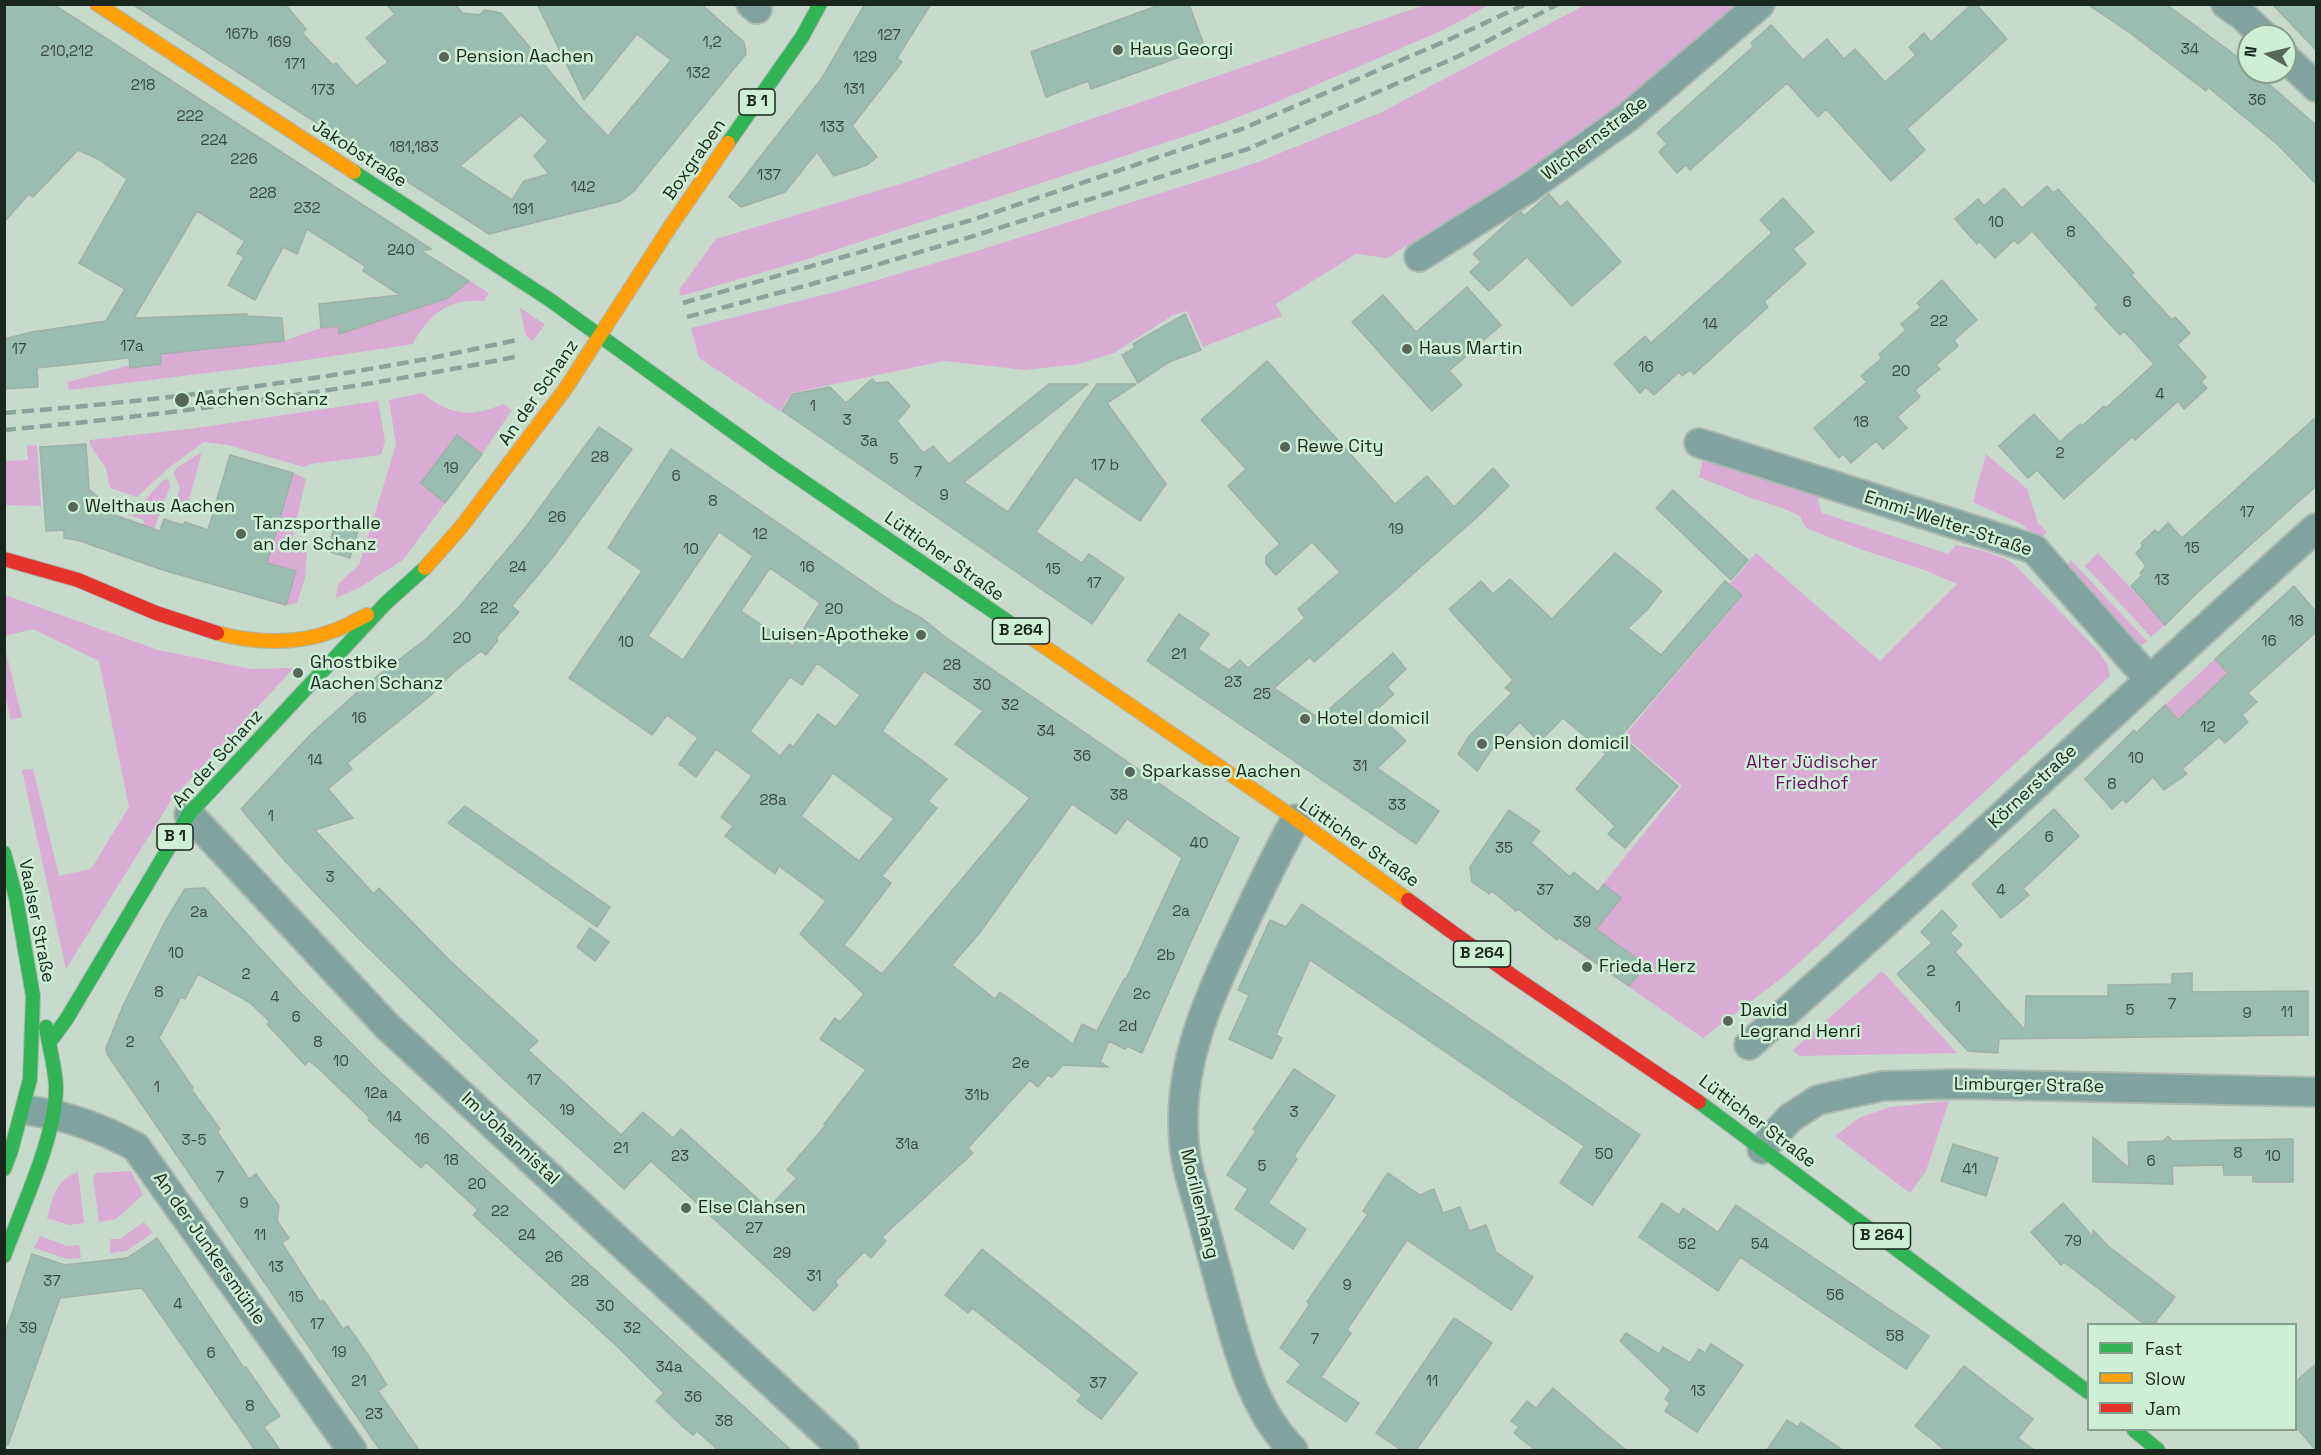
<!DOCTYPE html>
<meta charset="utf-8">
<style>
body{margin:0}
#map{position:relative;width:2321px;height:1455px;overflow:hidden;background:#c8dacc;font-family:"Space Grotesk",sans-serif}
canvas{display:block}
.frame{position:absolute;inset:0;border:6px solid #1a271e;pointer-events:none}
.legend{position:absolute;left:2087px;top:1323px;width:210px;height:108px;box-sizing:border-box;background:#cdefd5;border:2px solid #859f8c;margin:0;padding:8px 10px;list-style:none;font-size:18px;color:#1a271e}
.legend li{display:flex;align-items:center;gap:12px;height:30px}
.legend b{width:30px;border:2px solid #859f8c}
.north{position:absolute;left:2237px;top:24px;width:60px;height:60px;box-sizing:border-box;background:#cdefd5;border:2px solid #859f8c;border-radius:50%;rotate:278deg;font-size:16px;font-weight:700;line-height:24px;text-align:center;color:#1a271e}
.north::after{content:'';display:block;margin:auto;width:21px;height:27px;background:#57665b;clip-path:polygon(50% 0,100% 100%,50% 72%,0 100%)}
</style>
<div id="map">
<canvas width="2321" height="1455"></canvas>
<div class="frame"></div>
<ul class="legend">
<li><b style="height:8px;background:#30b455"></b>Fast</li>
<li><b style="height:8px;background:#ff9f0a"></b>Slow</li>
<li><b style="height:8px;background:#e5322d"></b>Jam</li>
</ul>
<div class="north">N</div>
</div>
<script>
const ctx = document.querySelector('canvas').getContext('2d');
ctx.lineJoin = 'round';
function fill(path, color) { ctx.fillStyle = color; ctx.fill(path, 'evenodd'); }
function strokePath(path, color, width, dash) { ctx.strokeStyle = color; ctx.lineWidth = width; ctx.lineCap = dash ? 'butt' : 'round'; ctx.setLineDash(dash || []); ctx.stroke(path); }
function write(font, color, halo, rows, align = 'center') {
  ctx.font = font + ' "Space Grotesk",sans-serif'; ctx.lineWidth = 5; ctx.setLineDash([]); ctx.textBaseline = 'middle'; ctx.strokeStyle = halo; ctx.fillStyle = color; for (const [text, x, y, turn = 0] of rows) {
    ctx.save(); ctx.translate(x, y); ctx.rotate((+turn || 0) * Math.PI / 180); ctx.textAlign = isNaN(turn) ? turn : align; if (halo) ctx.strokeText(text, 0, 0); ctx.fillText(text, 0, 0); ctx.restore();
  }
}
const green = new Path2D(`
 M1425,5H1489L1443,30L1272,104L1201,131L798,262L681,296L679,290L716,239L907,182Z
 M1585,5H1737L1622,105L1516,178L1387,258L1356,254L1276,304L1282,316L1203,347L1187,311L1173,315L1114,353L1079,364L1025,370L944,361L792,393L780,411L699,358L691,328L843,290L980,250L1253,164L1380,113Z
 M470,281L489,293L484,301C448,298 429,314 413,344L280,364L69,390L68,382L130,365L131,368L161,364L160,354L284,341L321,328L339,326V332L347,331L448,298Z
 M520,308L545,324L533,341L526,336Z
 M422,393C450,416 471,418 503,404L512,410L482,454L456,435L421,483L445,503L403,560L360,587L336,598L338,584L359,565L396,445L389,400Z
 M378,401L385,441L381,455L310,464L304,467L228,445L204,442L171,466L137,497L110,488L106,468L90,445V440L197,428Z
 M37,445L41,506L5,505V461L28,460L27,446Z
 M202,452L185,514L172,511L180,488L174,474L176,468Z
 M1986,454L2027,489L2038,523L2047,532L2039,540L2023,525L1973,502Z
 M1703,459L1819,495L1818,501L1822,513L1948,554L1956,545C1977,549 1997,553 2015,565L2098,651L2107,664L2110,676L1788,973L1703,1038L1559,939L1682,786L1624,736L1743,595L1730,584L1756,553L1880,661L1957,584L1927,571L1860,549L1806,528L1800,516L1783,508L1754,499L1699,477Z
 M293,473L306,479L290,548L307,552L305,578L297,603L286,605L296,571L267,563Z
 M168,479L170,486L154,529L143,525L144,520L116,510L120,500L139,507L163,480Z
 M2098,553L2165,625L2151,637L2085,566Z
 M2070,559L2147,641L2139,648L2068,571Z
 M5,595L158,650L251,669L294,668L172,799L66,969L22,770L33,769L59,876L91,869L129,807L99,661L33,629L5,636Z
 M4,644L22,717L11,720L5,695Z
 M2215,659L2228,673L2178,720L2165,705Z
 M1882,971L1957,1053L1799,1056L1793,1050Z
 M1949,1101L1926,1171L1910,1193L1835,1136L1859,1118L1890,1107Z
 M131,1171L143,1195L116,1219L99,1222L93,1177L96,1173Z
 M78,1172L84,1223L69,1225L47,1218C53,1198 56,1179 78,1172Z
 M144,1222L153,1233L126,1251L110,1253V1239H120Z
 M40,1236L67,1246L79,1245L81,1258L67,1259L34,1248Z`);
const building = new Path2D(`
 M4,4H53L431,249L421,251L469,281L448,298L339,334V326L321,328L319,304L400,295L363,271L365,266L307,229L297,254L283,247L255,300L228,285L244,257L237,253L245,241L197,211L134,318L247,314L246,316L282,318L284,341L160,354L161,364L130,368L129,358L37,368L38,387L4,389V339L32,332L106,321L125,289L79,263L127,179L98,159L78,150L33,197L29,194L4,222Z
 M132,4H285L306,29L302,33L333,65L336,63L356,86L388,62L366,38L395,14L386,4H455L462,13L479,15L485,10L501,13L579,106L608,136L671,60L637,34L584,100L537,4H701L744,42L746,54L634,191L621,201L489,234ZM521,115L548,141L534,156L549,174L524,181L512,200L460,166Z
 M865,4H931L897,58L902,62L852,126L877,157L867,165L834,176L817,152L785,192L741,207L729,197L822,78Z
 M1162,4H1189L1205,48L1091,89L1088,81L1046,97L1031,52Z
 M1972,4H1976L2007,39L1907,129L1925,150L1891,181L1826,109L1818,117L1787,83L1690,170L1686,165L1677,173L1659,152L1667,144L1657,133L1754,46L1751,43L1771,25L1803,60L1827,39L1844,59L1855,49L1885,82L1916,55L1909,47L1924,33L1931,42Z
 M2087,4H2166L2235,55L2249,67V72H2255L2316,125V184L2277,144L2208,87L2206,91L2130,33Z
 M2272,4H2316V50Z
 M2047,186L2054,193L2058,189L2134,273L2131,275L2172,320L2175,317L2190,333L2177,345L2206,377L2201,382L2207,388L2184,409L2178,401L2135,440L2132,437L2064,499L2037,470L2028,478L1999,446L2034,414L2060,442L2080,424L2082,426L2104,406L2106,408L2154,364L2124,331L2120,335L2095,308L2098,305L2032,231L2018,244L2014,240L1995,258L1979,241L1977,244L1955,219L1978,199L1984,206L2004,188L2022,208Z
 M1549,194L1560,207L1567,201L1621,262L1572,306L1527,257L1489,291L1470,272L1481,262L1473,254L1514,217L1521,212L1524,216Z
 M1783,198L1814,232L1793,249L1806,264L1764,302L1768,307L1694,374L1690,370L1682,376L1679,372L1654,395L1646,387L1640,393L1614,364L1645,336L1651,343L1772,233L1760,220Z
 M1942,280L1977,320L1954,340L1958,346L1936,365L1940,369L1915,390L1920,397L1897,417L1907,428L1883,449L1876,441L1851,463L1843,454L1839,458L1814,428L1867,382L1861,376L1882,358L1879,354L1906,330L1901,324L1921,307L1917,303Z
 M1467,287L1501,325L1449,371L1462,385L1432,411L1352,322L1383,295L1416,332Z
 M1185,314L1201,350L1169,362L1138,383L1122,355L1135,348L1133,344Z
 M1267,361L1395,504L1427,476L1454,507L1493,468L1509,486L1477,517L1314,662L1310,657L1274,688L1319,718L1393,653L1406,669L1387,687L1394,694L1375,711L1406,741L1377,768L1439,811L1416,844L1147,661L1179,614L1209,634L1198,649L1229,670L1240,660L1248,668L1305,618L1298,609L1340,572L1312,542L1276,575L1266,564V556L1280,544L1228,486L1246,469L1201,420Z
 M872,379L876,383L888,382L910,406L897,421L923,453L933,446L949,464L1049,384H1088L964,482L1008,512L1097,384H1136L1107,403L1166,484L1140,521L1075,477L1036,532L1082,563L1089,554L1124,578L1092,624L782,411L793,394L830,387L846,403Z
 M2316,417V486L2198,592L2165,625L2131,586L2142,575L2140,573L2146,566L2136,553L2143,546L2141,543L2155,530L2158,533L2168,523L2182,538Z
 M599,427L632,449L553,557L512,606L519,612L496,638L498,640L486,655L481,651L454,672L430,696L347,763L352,769L328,789L353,818L315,830L374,894L379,888L450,961L538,1041L528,1050L621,1135L643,1112L673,1138L681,1129L768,1208L797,1178L787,1170L826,1125L824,1124L866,1070L820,1039L835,1018L840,1022L864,994L800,934L826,901L779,866L775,874L725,836L733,826L721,817L752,776L716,749L696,777L679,764L698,738L667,715L652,735L569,678L642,571L608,548L671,449L894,603L923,619L948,639L1239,838L1188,948L1142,1053L1127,1046L1125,1049L1109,1041L1100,1062L1108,1067L1063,1065L1052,1077L1048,1075L1038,1087L1030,1080L968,1148L973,1153L882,1237L886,1241L871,1258L864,1252L835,1282L838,1285L814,1311L651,1161L624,1189L500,1076L356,936L285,861L241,809L311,734L363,687L426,639L459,607L522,532ZM719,532L753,556L683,660L648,636ZM770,568L820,603L793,646L741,611ZM817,663L860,695L836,727L818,714L793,747L790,744L780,756L750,731L790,677L802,685ZM924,671L983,711L955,744L1030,798L882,974L844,945L891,883L882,876L937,808L928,801L947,779L882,731ZM833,773L894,819L859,861L801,816ZM1072,804L1116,834L1127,819L1182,858L1126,979H1124L1097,1031L1082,1024L1073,1044L1000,992L995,999L952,965L981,931Z
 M457,435L482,454L445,503L421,483Z
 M86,444L89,489L100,499L106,512L160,531L164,519L183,525L185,522L208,530L230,455L293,473L267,563L296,571L286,605L166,571L77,540L64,538V530L46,531L40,447Z
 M1673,490L1748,560L1731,580L1656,508Z
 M335,525L358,531L350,558L327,551Z
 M1615,553L1662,591L1647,610L1628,628L1661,655L1725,581L1742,595L1621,736L1678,786L1625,848L1608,834L1615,826L1576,789L1606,754L1563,718L1539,742L1520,722L1490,752L1477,771L1458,754L1470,735L1512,693L1505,688L1513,680L1449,609L1481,581L1493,594L1510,579L1552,619Z
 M2294,586L2316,612V632L2248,693L2257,702L2242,715L2248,722L2225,743L2219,737L2182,769L2187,774L2164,790L2153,777L2126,803L2123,799L2112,809L2085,779L2134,730L2136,733L2165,705L2178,720L2203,697L2228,673L2215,659Z
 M465,806L610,907L597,927L448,823Z
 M2054,809L2079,836L2023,889L2029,895L2001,918L1972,884Z
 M1509,810L1540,831L1531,843L1570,877L1574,872L1598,892L1604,884L1621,898L1596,929L1646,965L1629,986L1559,937L1557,940L1518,909L1516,911L1492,891L1489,894L1472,882L1470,867Z
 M205,888L300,992L380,1072L791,1450H718L697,1431L693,1435L682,1426L656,1401L664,1393L618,1347L473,1215L478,1210L426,1162L421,1168L368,1120L370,1118L318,1068L309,1061L305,1065L267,1024L270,1022L249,1002L198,974L185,999L181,997L159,1038L193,1088L191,1089L220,1129L217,1131L249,1179L256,1174L279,1206L277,1221L289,1238L282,1243L320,1302L323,1300L343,1329L348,1326L368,1355L387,1385L378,1391L419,1450H380L107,1054L106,1048L123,1006L166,920L185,889Z
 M1302,904L1640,1135L1592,1205L1560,1183L1584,1146L1310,960L1276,1035L1282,1038L1272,1059L1229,1039L1249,995L1238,990L1270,920L1286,927Z
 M1942,910L1957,926L1950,933L1962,945L1955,952L2025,1030L2026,996H2108V985L2172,984V974L2192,973V992L2308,991V1035L1999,1039L1998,1053L1968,1051L1897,974L1932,943L1921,932Z
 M590,928L609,942L595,961L577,947Z
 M1294,1069L1335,1096L1294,1156L1297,1159L1268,1203L1306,1229L1293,1249L1235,1209L1248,1189L1227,1175L1256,1131L1253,1129Z
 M2168,1136L2172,1141L2293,1139V1182H2253V1175H2224L2223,1165L2172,1166L2173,1184L2093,1182V1137L2129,1168L2128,1142L2163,1141Z
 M1953,1144L1998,1158L1986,1196L1941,1181Z
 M1388,1173L1420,1195L1434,1189L1443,1213L1460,1207L1469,1231L1486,1225L1496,1252L1533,1277L1511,1310L1407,1240L1347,1330L1351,1333L1321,1377L1359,1403L1346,1422L1287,1382L1301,1364L1280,1348L1310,1304L1307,1302L1368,1214L1363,1211Z
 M1662,1203L1679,1215L1683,1208L1718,1232L1736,1205L1929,1336L1906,1369L1740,1257L1718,1291L1639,1237Z
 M2063,1203L2093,1237V1230L2108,1246L2175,1297L2154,1324H2144L2064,1262L2061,1265L2031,1232Z
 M157,1238L244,1368L246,1367L280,1416L264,1427L280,1450H255L142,1288L60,1298L8,1445H4V1336L32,1254L65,1265L127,1258Z
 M982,1249L1137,1373L1101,1419L1077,1401L1082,1395L1052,1371L972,1308L968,1313L945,1295Z
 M1454,1318L1492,1343L1416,1450H1401L1376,1433Z
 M1626,1333L1659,1354L1663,1347L1690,1363L1699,1349L1705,1353L1711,1344L1743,1365L1697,1432L1665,1411L1670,1403L1665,1399L1671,1390L1620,1341Z
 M2316,1364V1450L2295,1426V1382Z
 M1964,1366L2033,1419L2018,1438L2034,1450H1945L1915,1426Z
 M1553,1388L1599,1428L1626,1450H1535L1514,1433L1519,1427L1511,1421L1527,1401L1536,1408Z
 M1787,1420L1798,1427L1801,1422L1843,1450H1767Z`);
const street = new Path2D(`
 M751,4L757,9
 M2226,4L2243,16L2264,36
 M2285,57L2316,87
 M1419,257L1527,189L1628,117L1760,4
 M1699,443L2034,549L2149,679
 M189,814L387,1026L844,1450
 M1749,1045C1941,876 2126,699 2316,528
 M32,1111C70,1116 103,1129 136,1147L352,1450
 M1762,1149L1790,1118L1818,1100L1882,1086L1959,1084L2316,1092
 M1293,1450C1252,1409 1238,1349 1223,1295C1215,1266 1207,1236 1199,1207C1193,1186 1185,1163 1184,1141C1177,1064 1210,996 1241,929C1259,891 1276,855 1296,819`);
const fast = new Path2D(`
 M728,143L802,37L820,4
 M354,172L550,300L600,336
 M600,336L775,462L1026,634
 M4,853L16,898L33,996L30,1079L11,1151L4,1169
 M49,1043L66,1020L189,814L386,603L425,568
 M1699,1102L2088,1392
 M4,1256C21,1210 57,1134 56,1086C55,1067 49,1046 46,1027
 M2134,1430L2158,1450`);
const slow = new Path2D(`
 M97,4L354,172
 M425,568L462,526L566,388L670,227L728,143
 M217,633C253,643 297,645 333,631C345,627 356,620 367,615
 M1026,634L1296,819L1408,900`);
const jam = new Path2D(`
 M4,559L78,580L156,613L217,633
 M1408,900L1510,974L1699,1102`);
const rail = new Path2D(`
 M683,303L972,220L1242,129L1448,40L1526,4
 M687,317L812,284L977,235L1248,149L1459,56L1558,4
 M4,413C142,402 279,386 415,361C449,355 483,347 517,340
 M4,430C177,414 350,390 520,356`);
const markers = [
 [1118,50,6,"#57665b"],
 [444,57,6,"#57665b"],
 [1407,349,6,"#57665b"],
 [182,400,8,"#57665b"],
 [1285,447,6,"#57665b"],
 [73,507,6,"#57665b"],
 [241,534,6,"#57665b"],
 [921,635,6,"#57665b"],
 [298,673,6,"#57665b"],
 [1305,719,6,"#57665b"],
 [1482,744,6,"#57665b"],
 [1130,772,6,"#57665b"],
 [1587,967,6,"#57665b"],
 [1728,1021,6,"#57665b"],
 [686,1208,6,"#57665b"]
];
const numberNames = [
 ["167b",242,35],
 ["127",889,36],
 ["169",279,43],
 ["1,2",712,43],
 ["34",2190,50],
 ["210,212",67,52],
 ["129",865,58],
 ["171",295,65],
 ["132",698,74],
 ["218",143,86],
 ["131",854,90],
 ["173",323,91],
 ["36",2257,101],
 ["222",190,117],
 ["133",832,128],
 ["224",214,141],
 ["181,183",414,148],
 ["226",244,160],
 ["137",769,176],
 ["142",583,188],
 ["228",263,194],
 ["232",307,209],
 ["191",523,210],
 ["10",1996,223],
 ["8",2071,233],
 ["240",401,251],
 ["6",2127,303],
 ["22",1939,322],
 ["14",1710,325],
 ["17a",132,347],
 ["17",19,350],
 ["16",1646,368],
 ["20",1901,372],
 ["4",2160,395],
 ["1",813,407],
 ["3",847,421],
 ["18",1861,423],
 ["3a",869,442],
 ["2",2060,454],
 ["28",600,458],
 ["5",894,460],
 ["17 b",1105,466],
 ["19",451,469],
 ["7",918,473],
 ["6",676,477],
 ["9",944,496],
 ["8",713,502],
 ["17",2247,513],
 ["26",557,518],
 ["19",1396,530],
 ["12",760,535],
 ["15",2192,549],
 ["10",691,550],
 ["24",518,568],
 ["16",807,568],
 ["15",1053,570],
 ["13",2162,581],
 ["17",1094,584],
 ["22",489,609],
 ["20",834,610],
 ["18",2296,622],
 ["20",462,639],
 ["16",2269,642],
 ["10",626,643],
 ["21",1179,655],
 ["28",952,666],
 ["23",1233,683],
 ["30",982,686],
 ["25",1262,695],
 ["32",1010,706],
 ["16",359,719],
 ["12",2208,728],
 ["34",1046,732],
 ["36",1082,757],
 ["10",2136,759],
 ["14",315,761],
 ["31",1360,767],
 ["8",2112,785],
 ["38",1119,796],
 ["28a",773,801],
 ["33",1397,806],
 ["1",271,817],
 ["6",2049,838],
 ["40",1199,844],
 ["35",1504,849],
 ["3",330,878],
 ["37",1545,891],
 ["4",2001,891],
 ["2a",1181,912],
 ["2a",199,913],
 ["39",1582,923],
 ["10",176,954],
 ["2b",1166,956],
 ["2",1931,972],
 ["2",246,975],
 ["8",159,993],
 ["2c",1142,995],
 ["4",275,998],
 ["7",2172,1005],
 ["1",1958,1008],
 ["5",2130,1011],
 ["11",2287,1013],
 ["9",2247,1014],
 ["6",296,1018],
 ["2d",1128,1027],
 ["2",130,1043],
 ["8",318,1043],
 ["10",341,1062],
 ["2e",1021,1064],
 ["17",534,1081],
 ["1",157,1088],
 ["12a",376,1094],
 ["31b",977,1096],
 ["19",567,1111],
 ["3",1294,1113],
 ["14",394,1118],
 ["16",422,1140],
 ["3-5",194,1141],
 ["31a",907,1145],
 ["21",621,1149],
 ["8",2238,1154],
 ["50",1604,1155],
 ["23",680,1157],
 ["10",2273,1157],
 ["18",451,1161],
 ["6",2151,1162],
 ["5",1262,1167],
 ["41",1970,1170],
 ["7",220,1178],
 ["20",477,1185],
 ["9",244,1204],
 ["22",500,1212],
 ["27",754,1229],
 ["11",260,1236],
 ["24",527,1236],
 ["79",2073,1242],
 ["52",1687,1245],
 ["54",1760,1245],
 ["29",782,1254],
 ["26",554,1258],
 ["13",276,1268],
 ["31",814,1277],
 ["37",52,1282],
 ["28",580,1282],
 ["9",1347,1286],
 ["56",1835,1296],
 ["15",296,1298],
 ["4",178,1305],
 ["30",605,1307],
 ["17",317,1325],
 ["39",28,1329],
 ["32",632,1329],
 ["58",1895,1337],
 ["7",1315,1340],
 ["19",339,1353],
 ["6",211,1354],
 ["34a",669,1368],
 ["21",359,1382],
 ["11",1432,1382],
 ["37",1098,1384],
 ["13",1698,1392],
 ["36",693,1398],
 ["8",250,1407],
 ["23",374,1415],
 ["38",724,1422]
];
const shields = [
 [757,102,36],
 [1021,631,57],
 [175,837,36],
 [1482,954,57],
 [1882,1236,57]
];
const shieldNames = [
 ["B 1",757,102],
 ["B 264",1021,631],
 ["B 1",175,837],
 ["B 264",1482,954],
 ["B 264",1882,1236]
];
const poiNames = [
 ["Haus Georgi",1130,50],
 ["Pension Aachen",456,57],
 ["Haus Martin",1419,349],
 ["Aachen Schanz",195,400],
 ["Rewe City",1297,447],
 ["Welthaus Aachen",85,507],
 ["Tanzsporthalle",253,524],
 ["an der Schanz",253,545],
 ["Luisen-Apotheke",909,635,"right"],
 ["Ghostbike",310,663],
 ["Aachen Schanz",310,684],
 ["Hotel domicil",1317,719],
 ["Pension domicil",1494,744],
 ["Sparkasse Aachen",1142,772],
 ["Frieda Herz",1599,967],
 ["David",1740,1011],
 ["Legrand Henri",1740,1032],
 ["Else Clahsen",698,1208]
];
const streetNames = [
 ["Wichernstraße",1595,139,-37],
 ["Jakobstraße",359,154,33],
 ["Boxgraben",695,160,-55],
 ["An der Schanz",539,393,-55],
 ["Emmi-Welter-Straße",1948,524,18],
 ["Lütticher Straße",944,557,35],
 ["An der Schanz",218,759,-48],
 ["Körnerstraße",2033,787,-43],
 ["Lütticher Straße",1359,843,35],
 ["Vaalser Straße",36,921,79],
 ["Limburger Straße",2029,1086,1],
 ["Lütticher Straße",1757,1122,37],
 ["Im Johannistal",510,1139,43],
 ["Morillenhang",1199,1204,76],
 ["An der Junkersmühle",209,1249,55]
];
const parkNames = [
 ["Alter Jüdischer",1812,763],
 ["Friedhof",1812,784]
];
fill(green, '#d8acd3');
fill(building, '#99bdb0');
strokePath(building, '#9fb0a7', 1.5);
strokePath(street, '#aab8ae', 32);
strokePath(fast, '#aab8ae', 16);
strokePath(slow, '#aab8ae', 16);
strokePath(jam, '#aab8ae', 16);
strokePath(street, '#81a39f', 28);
strokePath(fast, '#30b455', 14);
strokePath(slow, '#ff9f0a', 14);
strokePath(jam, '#e5322d', 14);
strokePath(rail, '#8ca39d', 4.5, [12, 6]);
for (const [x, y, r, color] of markers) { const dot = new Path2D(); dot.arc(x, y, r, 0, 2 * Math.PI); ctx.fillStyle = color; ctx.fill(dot); strokePath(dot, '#cdefd5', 2); }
write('15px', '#3a4c42', null, numberNames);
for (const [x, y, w] of shields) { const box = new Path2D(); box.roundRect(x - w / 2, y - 13, w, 26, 4.5); ctx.fillStyle = '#cdefd5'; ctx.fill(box); strokePath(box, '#1a271e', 1.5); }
write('bold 16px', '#1a271e', null, shieldNames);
write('18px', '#1a271e', '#cdefd5', poiNames, 'left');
write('18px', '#1a271e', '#cdefd5', streetNames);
write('18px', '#6d0d65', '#cdefd5', parkNames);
</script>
